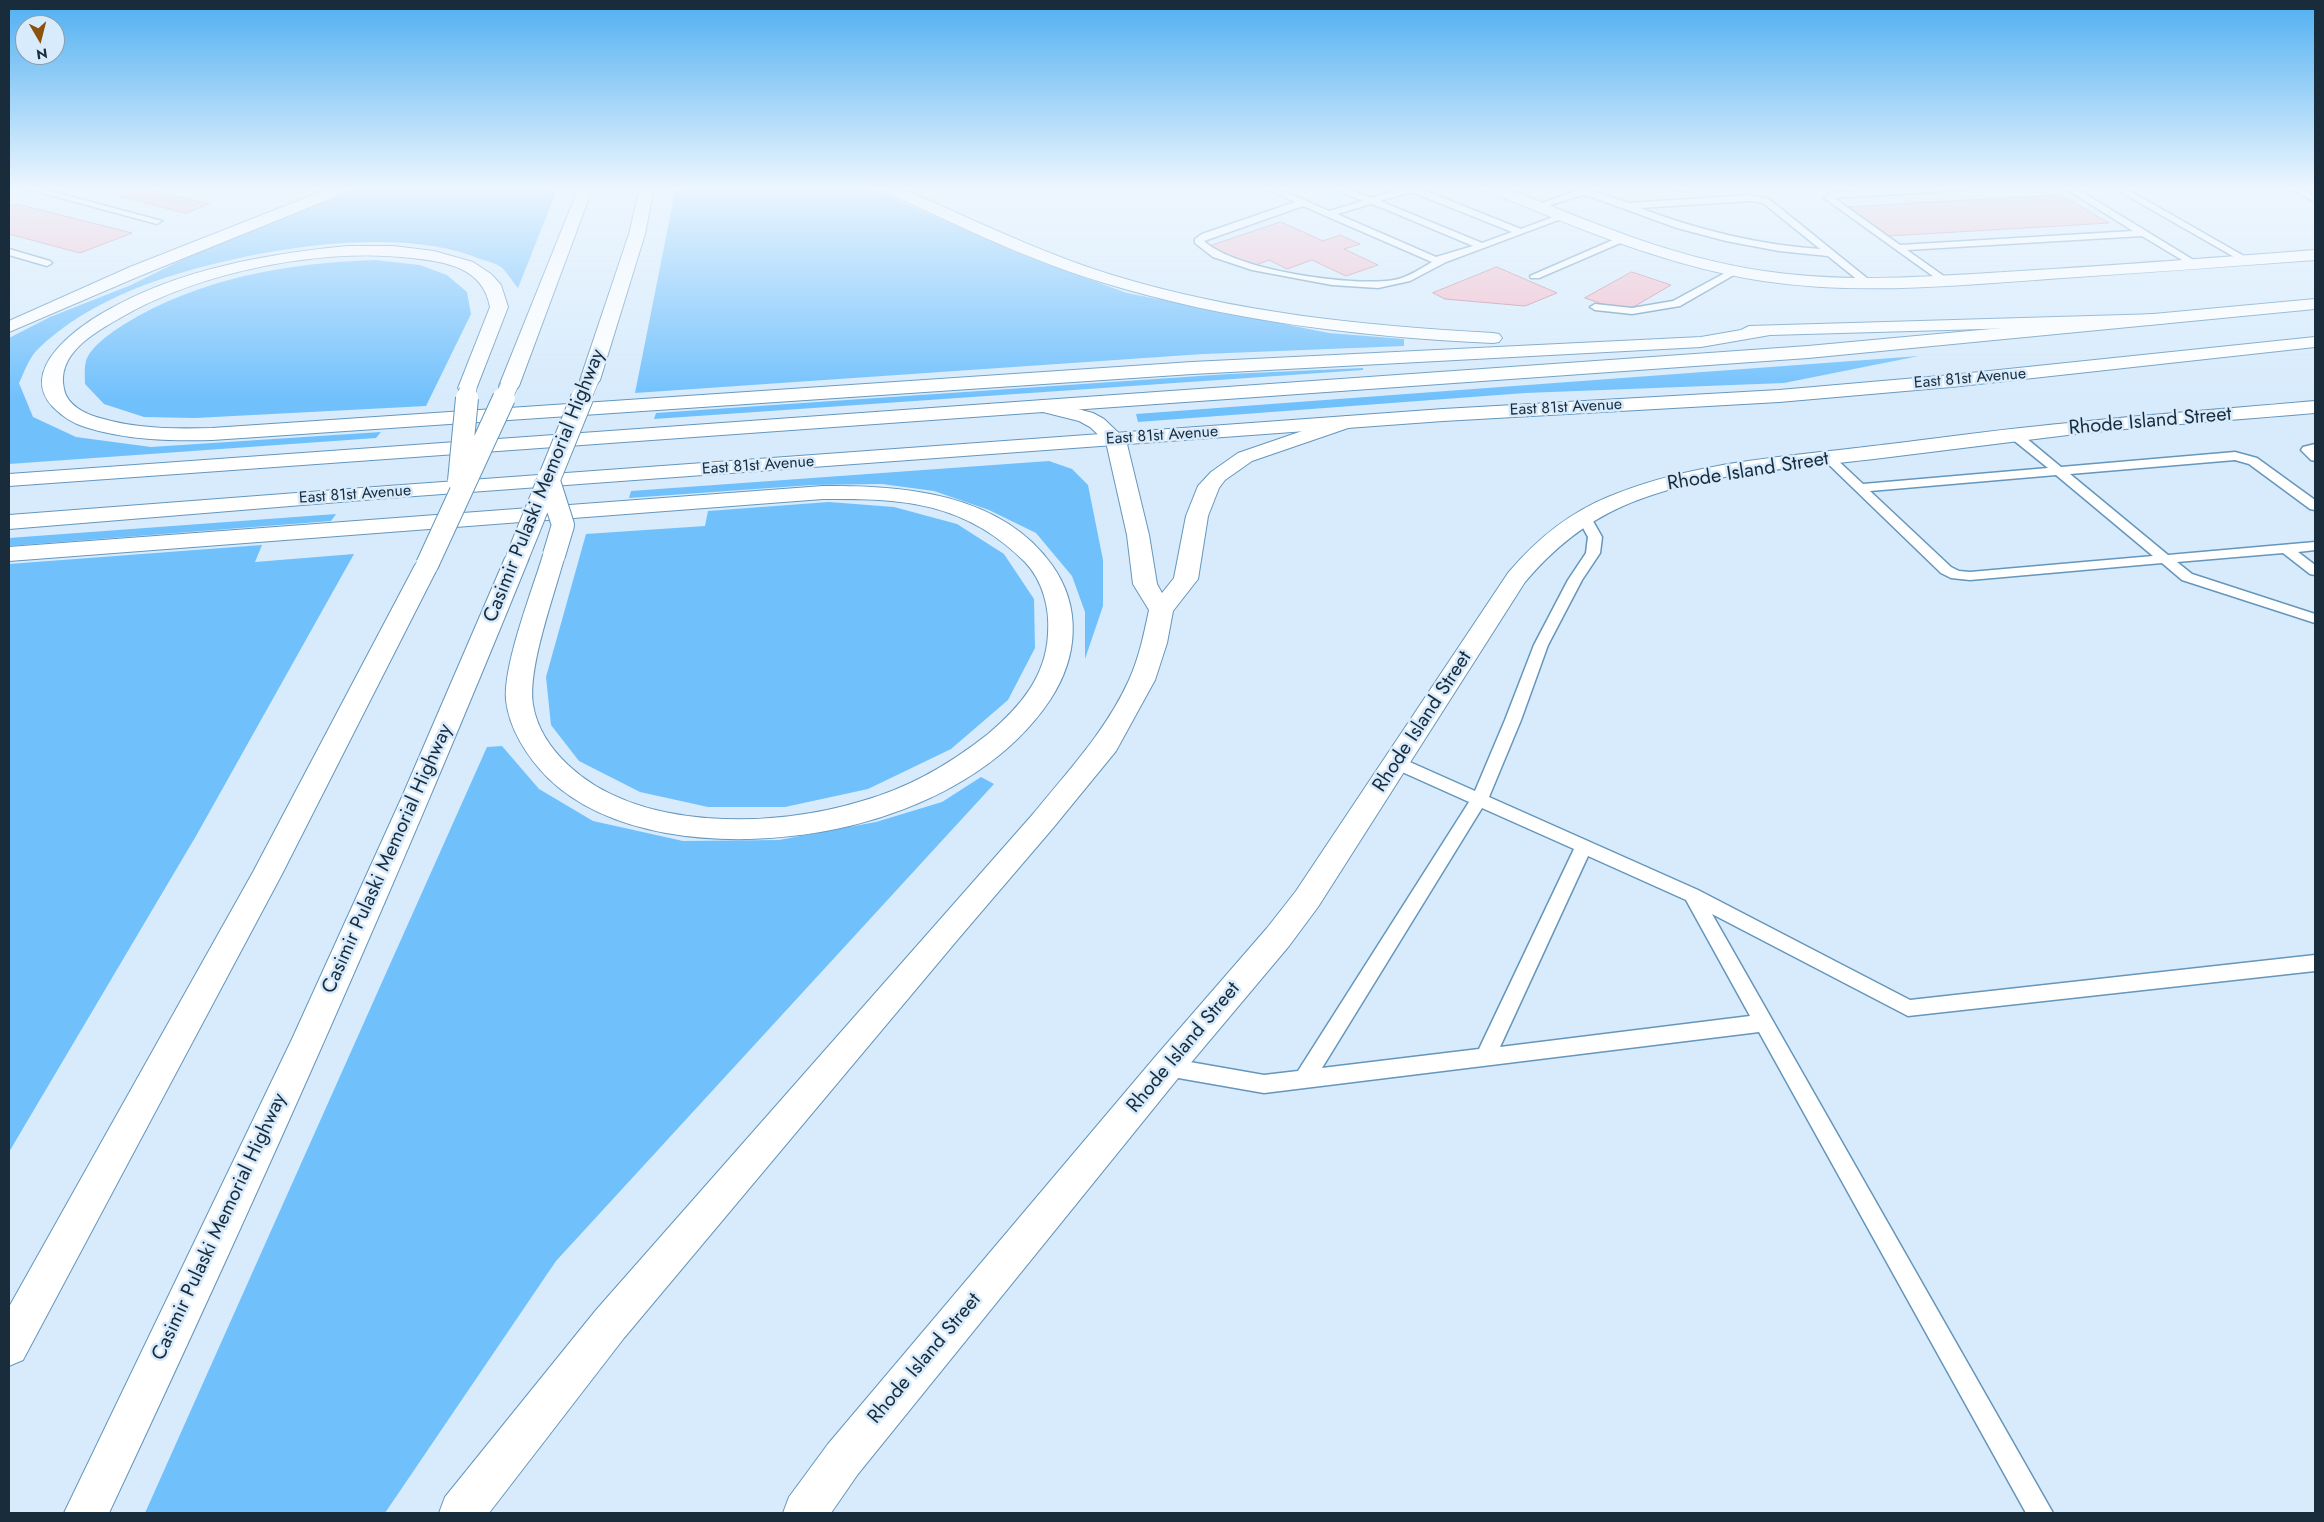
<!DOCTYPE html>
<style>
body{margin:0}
#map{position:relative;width:2324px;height:1522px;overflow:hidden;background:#d7ebfc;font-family:Jost,sans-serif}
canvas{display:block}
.frame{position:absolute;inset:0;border:10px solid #182c3c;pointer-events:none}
.north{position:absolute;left:15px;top:15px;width:50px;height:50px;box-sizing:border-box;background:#d7ebfc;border:1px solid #8b9faf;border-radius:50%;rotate:172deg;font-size:14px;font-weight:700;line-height:20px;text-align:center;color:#182c3c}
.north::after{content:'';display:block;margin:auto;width:18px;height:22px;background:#8c520c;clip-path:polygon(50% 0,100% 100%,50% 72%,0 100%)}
</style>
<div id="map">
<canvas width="2324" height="1522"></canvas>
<div class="frame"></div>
<div class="north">N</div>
</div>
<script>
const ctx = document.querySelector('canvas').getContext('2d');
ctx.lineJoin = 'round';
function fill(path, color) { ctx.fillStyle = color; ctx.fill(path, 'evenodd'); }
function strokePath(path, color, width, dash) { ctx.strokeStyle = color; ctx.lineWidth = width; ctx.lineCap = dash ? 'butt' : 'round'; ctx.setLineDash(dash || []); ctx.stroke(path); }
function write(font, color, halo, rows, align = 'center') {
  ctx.font = font + ' Jost,sans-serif'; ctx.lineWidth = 5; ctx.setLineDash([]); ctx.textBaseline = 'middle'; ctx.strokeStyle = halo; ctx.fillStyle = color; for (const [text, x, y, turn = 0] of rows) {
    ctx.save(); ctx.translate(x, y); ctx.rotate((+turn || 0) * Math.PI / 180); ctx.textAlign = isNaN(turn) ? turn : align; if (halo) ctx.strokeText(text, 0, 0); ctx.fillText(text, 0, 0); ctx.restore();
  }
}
const green = new Path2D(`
 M356,187H558L518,288C512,281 507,272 501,267C495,263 486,261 480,259C390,221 221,254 132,290C98,304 63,324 37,350C29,358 24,373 19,383L33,417L76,437L151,447L381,432L376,438L9,464V338L50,317L131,285L218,242Z
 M676,187H867L1030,258L1127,293L1329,333L1404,339V346L1203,354L635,393Z
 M375,260L420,265L447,275L467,292L471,314L426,406L195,418L144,417L104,404L85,384C85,377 84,368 86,361C90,347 112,332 123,325C199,278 287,263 375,260Z
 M1919,356L1784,383L1525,393L1138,422L1136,414Z
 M1363,368V370L654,419L656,413L1229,374Z
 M1049,461L1072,469L1088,485L1103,560V606L1085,659V612L1072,576L1036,533L989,510L934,491L882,484L812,485L629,498L631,491Z
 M829,502L894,507L957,524L1004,554L1034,599L1035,648L1008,700L951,749L868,789L785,807H708L640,792L579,761L551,725L546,677L586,534L705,526L708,511Z
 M336,514L331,521L9,546V538Z
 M262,545L255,562L354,554L196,836L9,1152V564Z
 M502,746L539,789L593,821L683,841L779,840L876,822L942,802L981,777L994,784L556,1261L385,1513H145L487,747Z`);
const building = new Path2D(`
 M82,187H139L209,204L186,213Z
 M1627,187H1737L1738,188L1635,194Z
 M2061,195L2109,223L1888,236L1849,207Z
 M17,204L132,233L80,253L9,234V207Z
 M1281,222L1323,241L1340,235L1360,244L1344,249L1378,265L1346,276L1312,260L1287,269L1269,260L1256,265L1236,261L1207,247Z
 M1497,267L1557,293L1525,306L1445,299L1433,293Z
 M1632,272L1671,285L1625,312L1585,298Z`);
const lane = new Path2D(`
 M20,187H35L162,221L157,224Z
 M1263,187H1275L1329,211L1363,201L1329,187H1342L1372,198L1404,187H1416L1521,229L1561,214L1569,216L1446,262L1410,281L1378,288L1332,285L1252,270L1213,257L1195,243V239L1202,234L1295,202ZM1412,192L1512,232L1482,243L1380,201ZM1371,204L1385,209L1473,246L1436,257L1337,214ZM1303,206L1432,262C1420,269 1407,278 1394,280C1351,287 1235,270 1204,241Z
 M1918,187H1969L1965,190L1834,198L1900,245L2133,231L2063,187H2074L2200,264L2198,266H2192L2142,236L1907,250L1948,279V283L1944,284L1824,198L1833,192Z
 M2112,187H2123L2251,260L2249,262H2243Z
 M2287,187H2298L2315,196V202Z
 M1581,189L1593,191L1629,203L1750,195L1769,199L1873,283L1872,285H1864L1828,256L1779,251L1726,241L1677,228L1589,196L1582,195L1538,209L1534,206ZM1750,201L1763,203L1820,249C1758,245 1698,230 1640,208Z
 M1622,236L1627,239L1625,241L1539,278H1531L1530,276Z
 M9,249L50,261L52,263L47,266L9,255Z
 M1736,267L1741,270L1739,272L1680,306L1632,314L1595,310L1590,307L1595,304L1632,308L1673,301Z
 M2016,432L2020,433L2061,467L2235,452L2257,458L2315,500V510L2310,509L2249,464L2235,460L2070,474L2168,555L2315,542V550L2298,552L2315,565V575L2310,574L2283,553L2177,562L2192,574L2315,614V623L2182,580L2162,563L1970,580L1951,578L1941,573L1822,458L1828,454L1832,455L1863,484L2048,468L2012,439L2010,436ZM2056,475L2153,556L1970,572L1959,571L1951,567L1870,491Z
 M2315,444V461L2311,460L2301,450L2303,447Z
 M1584,513L1589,514L1602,537L1600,553L1582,580L1548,645L1521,720L1489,797L1698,890L1910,1000L2315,955V971L1908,1016L1712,914L2053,1513H2026L1759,1032L1264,1093L1167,1076L1160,1073L1157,1067L1160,1061L1167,1058L1264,1075L1298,1071L1469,802L1391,767L1389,763L1391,759L1397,757L1403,759L1475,791L1505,720L1534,645L1568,580L1586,553L1588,537L1577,517ZM1482,808L1574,849L1479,1049L1322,1068ZM1588,856L1686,900L1750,1016L1500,1047Z`);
const street = new Path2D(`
 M1483,187H1504C1588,221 1673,258 1764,271C1844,283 1924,277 2004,272C2108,266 2211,258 2315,250V260C2226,267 2137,273 2048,279C1954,286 1857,295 1763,281C1666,266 1575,227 1485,190Z
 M2315,401V413C2235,420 2155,425 2076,434C2008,442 1941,451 1874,459C1790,469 1701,472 1623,506C1583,524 1553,549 1525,582L1318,907L1289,946L1179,1077L858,1474L831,1513H783L789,1497L828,1444L1155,1057L1267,928L1296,891L1508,573C1536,540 1567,514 1608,497C1691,462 1784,457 1873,446C1941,438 2010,428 2079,422C2157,414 2236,408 2315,401Z`);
const primary = new Path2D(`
 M2315,299V309L1808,358L1043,412L1036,410L1033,406L1036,402L1043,400L1808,346Z
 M2315,337V347L1951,387L1779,402L1443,421L388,498L9,529V515L388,486L1443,409L1779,390L1951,375Z`);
const highway = new Path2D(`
 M333,187H354L352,190L142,275L9,332V321L130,267Z
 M579,187H593L519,386L516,390L509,392L502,390L499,386Z
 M640,187H654L645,234L600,380L597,384L590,386L583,384L580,380L629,234Z
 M879,187H899C969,218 1039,252 1112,275C1235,313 1366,326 1493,333L1499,334L1502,338L1499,342L1493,343C1361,337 1227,321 1101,282C1025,259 953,223 881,190Z
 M348,246H393L434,251L473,262L491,274L501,285L508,307L475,392L468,394L461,392L458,388L490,307C483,267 446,262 412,258C322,247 198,272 120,318C94,333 56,354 64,389C67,405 85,414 100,418C136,429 175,429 212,428L1192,362L1701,337L1741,330L1749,326L2159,314L2165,315L2168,319L2165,323L2159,324L1770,335L1701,347L1192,374L212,440C170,441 125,440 85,427C72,423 62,416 53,407C17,369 79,326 108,310C180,269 266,254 348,246Z
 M1043,400L1093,413L1104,419L1126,440L1149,535L1157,584L1162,593L1174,578L1186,516L1198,486L1211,472L1238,453L1340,418L1347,416L1354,418L1357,422L1354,426L1252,461L1225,480L1219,488L1208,516L1198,579L1173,611L1167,643L1155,680L1116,751L1053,828L959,938L624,1338L489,1513H439L445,1497L596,1310L1033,814C1068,771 1106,731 1129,680C1139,658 1144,634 1149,610L1133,584L1127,535L1106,442L1090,427L1079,421L1043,412L9,486V474Z
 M823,486C903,485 1001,493 1052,565C1082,607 1078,658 1050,700C973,815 795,856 666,833C623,825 580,809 548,778C528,758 509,729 506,700C503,665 532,591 543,555L546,550L554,548L562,550L565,555C555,593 527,668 533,705C537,729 551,749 568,765C639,832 775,828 862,801C909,788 950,764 988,734C1019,708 1046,677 1048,634C1050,609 1043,581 1025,562C965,502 903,498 823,499L9,561V547Z
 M517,551L525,553L529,558C398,881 257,1198 109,1513H64L292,1039L401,799L505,558L509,553Z
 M427,558L435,560L439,565L281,876L23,1360L9,1366V1307L253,872L415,565L419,560Z`);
const highwayBridgeFar1 = new Path2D(`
 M467,399L468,388
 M503,399L509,386
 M582,399L590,380`);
const highwayBridge = new Path2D(`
 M548,478L563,525L554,555
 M459,481L467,398
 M517,558L582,398
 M427,565L504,398`);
const farStreetnames = [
 ["East 81st Avenue",1970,379,-5],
 ["East 81st Avenue",1566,408,-3],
 ["East 81st Avenue",1162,436,-4],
 ["East 81st Avenue",758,466,-4],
 ["East 81st Avenue",355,495,-4]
];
const streetNames = [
 ["Rhode Island Street",2150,422,-5],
 ["Rhode Island Street",1748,472,-9],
 ["Casimir Pulaski Memorial Highway",545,486,-68],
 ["Rhode Island Street",1423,722,-57],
 ["Casimir Pulaski Memorial Highway",388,859,-66],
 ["Rhode Island Street",1184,1048,-50],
 ["Casimir Pulaski Memorial Highway",220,1227,-65],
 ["Rhode Island Street",925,1359,-50]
];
fill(green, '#70c0fc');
fill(building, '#f5bcca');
strokePath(building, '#c08393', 1);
strokePath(lane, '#6596bc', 3);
strokePath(street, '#6596bc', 2);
strokePath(primary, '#6596bc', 2);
strokePath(highway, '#6596bc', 2);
fill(lane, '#fff');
fill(street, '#fff');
fill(primary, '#fff');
fill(highway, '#fff');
strokePath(highwayBridgeFar1, '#6596bc', 18, []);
strokePath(highwayBridge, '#6596bc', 24, []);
strokePath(highwayBridgeFar1, '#fff', 17);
strokePath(highwayBridge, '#fff', 22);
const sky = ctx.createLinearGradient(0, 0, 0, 400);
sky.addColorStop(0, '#4faff1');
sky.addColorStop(0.47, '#edf6fe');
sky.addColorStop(1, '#edf6fe00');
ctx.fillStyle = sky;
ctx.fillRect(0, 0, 2324, 400);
write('16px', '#182c3c', '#d7ebfc', farStreetnames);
write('20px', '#182c3c', '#d7ebfc', streetNames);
</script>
